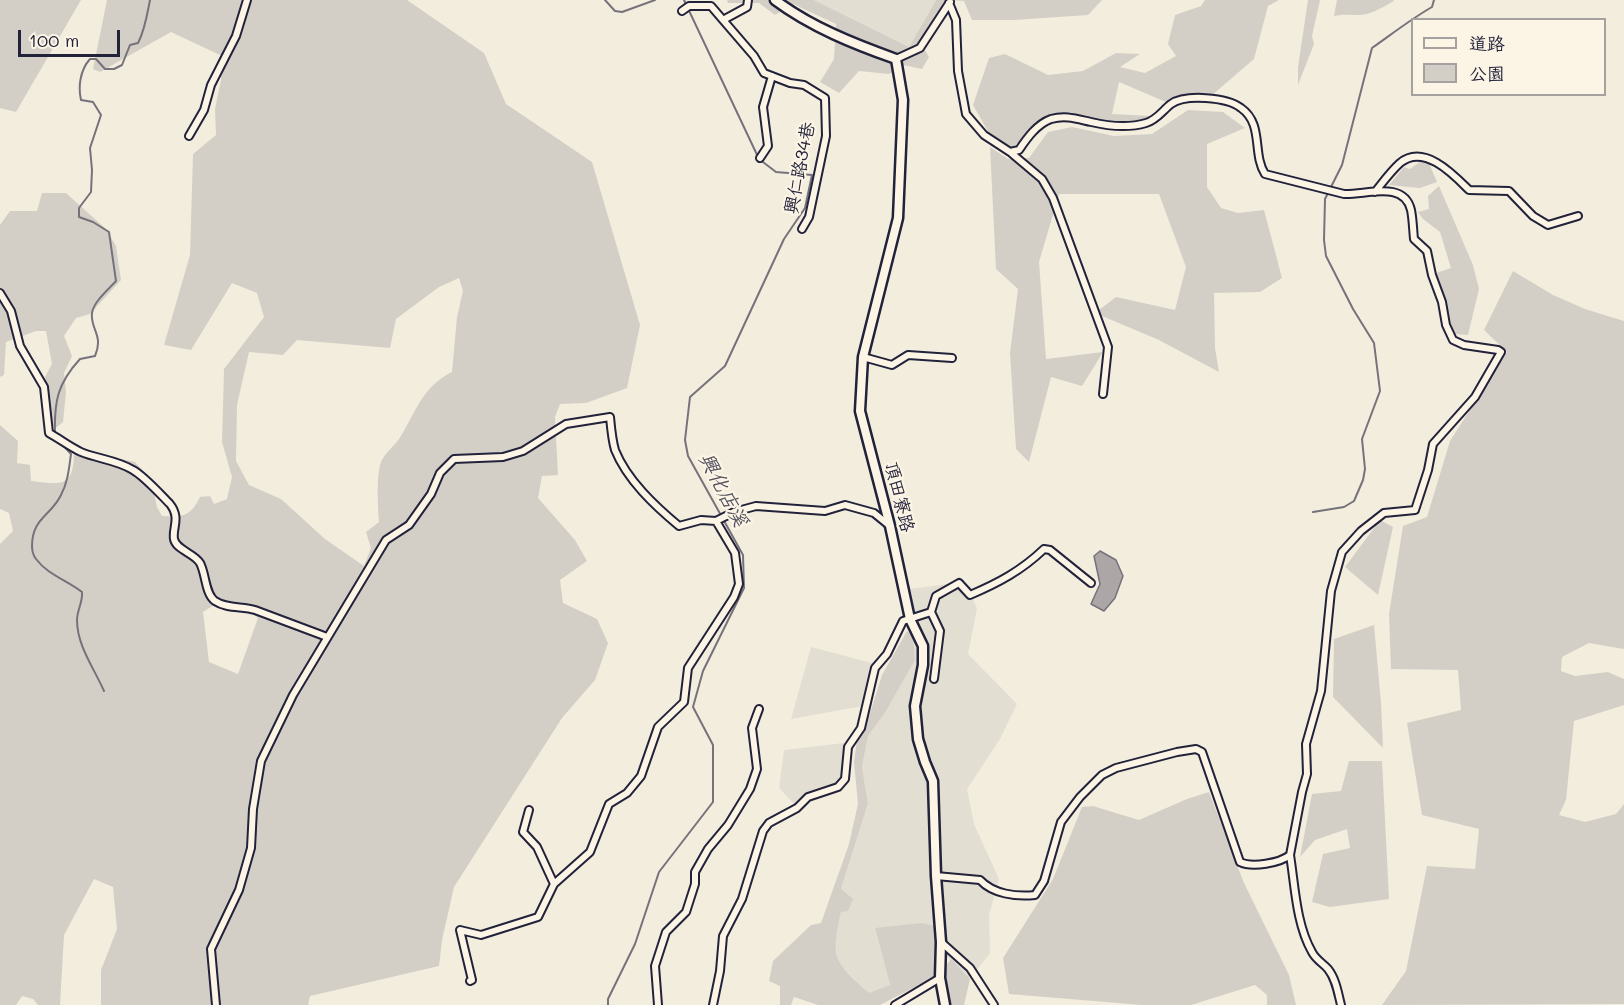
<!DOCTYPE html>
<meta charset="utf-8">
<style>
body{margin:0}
#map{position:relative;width:1624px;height:1005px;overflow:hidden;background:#f3edde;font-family:Mali,"LXGW WenKai TC",sans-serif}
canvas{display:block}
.legend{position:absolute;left:1411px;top:18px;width:195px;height:78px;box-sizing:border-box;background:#fcf5e5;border:2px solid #a5a1a1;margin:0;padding:8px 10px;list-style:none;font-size:18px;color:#22223b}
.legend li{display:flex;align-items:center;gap:12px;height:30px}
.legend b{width:30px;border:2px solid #a5a1a1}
.scale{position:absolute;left:18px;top:30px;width:102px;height:27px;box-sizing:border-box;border:3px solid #22223b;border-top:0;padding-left:8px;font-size:18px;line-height:21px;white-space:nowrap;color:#22223b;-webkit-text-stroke:4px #fcf5e5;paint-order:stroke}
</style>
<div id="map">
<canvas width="1624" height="1005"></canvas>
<ul class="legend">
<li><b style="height:8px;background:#fcf5e5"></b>道路</li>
<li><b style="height:16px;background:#d4cfc6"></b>公園</li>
</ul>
<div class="scale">100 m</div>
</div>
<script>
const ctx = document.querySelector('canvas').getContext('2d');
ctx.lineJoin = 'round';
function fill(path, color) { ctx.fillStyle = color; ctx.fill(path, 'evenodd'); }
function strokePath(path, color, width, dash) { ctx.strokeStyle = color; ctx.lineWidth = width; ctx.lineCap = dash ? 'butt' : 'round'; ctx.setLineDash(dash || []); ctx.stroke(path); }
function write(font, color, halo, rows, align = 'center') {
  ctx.font = font + ' Mali,"LXGW WenKai TC",sans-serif'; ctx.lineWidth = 4.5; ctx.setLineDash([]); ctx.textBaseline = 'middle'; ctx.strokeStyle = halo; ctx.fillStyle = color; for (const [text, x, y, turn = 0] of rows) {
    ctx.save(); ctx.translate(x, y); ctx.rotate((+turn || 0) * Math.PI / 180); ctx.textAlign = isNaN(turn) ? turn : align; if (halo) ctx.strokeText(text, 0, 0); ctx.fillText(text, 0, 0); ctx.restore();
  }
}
const built = new Path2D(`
 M814,0H936L909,47Z
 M964,582L977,608L968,654L1017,704L1000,739L967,789L974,824L999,879L989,915L990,953L970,979L937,947L875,928L890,985L869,994L838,963L835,938L841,912V889L868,805L862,767L868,736L885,713L915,660L909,589Z
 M811,647L872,663L863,706L791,719Z
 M844,743L845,761L843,776L837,785L804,797L795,805L779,788L784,750Z`);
const green = new Path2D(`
 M0,0H81L16,112L0,108Z
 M107,0H407L484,53L506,104L592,162L640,325L627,388L586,403L560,404L555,417L558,475L542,476L538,498L575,540L587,561L560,580L563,603L597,619L608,643L595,680L562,718L454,887L442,940L439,966L310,996L308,1005H101V970L117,929L113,887L94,879L64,935L60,1005H38L33,999L22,996L16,1005H0V544L13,531L9,513L0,509V425L18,441L17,463L30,465L31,481C59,484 73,489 74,455L91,452L135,462L151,480L157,507L162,516C183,517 190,517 200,497L210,496L214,504L227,499L232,477L222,442L224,369L264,317L257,293L232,283L191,350L164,345L190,255L193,154L216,135L215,109L221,80L222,56L171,32L100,72L93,69ZM459,278L463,291L457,317L452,372C423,386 416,411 401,436C396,445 384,453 381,462C376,475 378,508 379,522L366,532L371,548L364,566L325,539L281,499L249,485L236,461L237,405L249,352L283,355L297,340L390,348L396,319L439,287ZM220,601L239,604L258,618L238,674L209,662L203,612Z
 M727,0H814L909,47L936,0H1102L1088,15L1014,20H972L964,1L946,0L920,42L929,57L922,69L903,65L889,74L859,71L839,93L820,82L834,59L836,24L793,4L775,15L759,3H728Z
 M1205,0H1279L1268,6L1254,59L1211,96L1166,102L1119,82L1112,114L1152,116L1145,121H1097L1070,112L1042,121L1013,147L993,140L973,105L989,58L1005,54L1048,75L1083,71L1116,53L1140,54L1120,67L1145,73L1176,56L1168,44L1175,15L1201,6Z
 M1308,0H1320L1312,36L1314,44L1298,85V67Z
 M1337,0H1393L1394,1C1383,7 1371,15 1358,15C1349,15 1343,14 1334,16Z
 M1188,110L1223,112L1245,128L1207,144V187L1221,208L1238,213L1264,210L1282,278L1260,292L1214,293L1215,348L1219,372L1159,340L1095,313L1116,297L1175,310L1186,267L1159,194H1059L1039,262L1046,359L1103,352L1082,386L1051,377L1029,462L1016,449L1010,353L1018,289L996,269L990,147L1008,159L1029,158L1048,132L1072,127L1114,136L1152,134Z
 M1421,161L1429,163L1437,182L1420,188L1389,185L1404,167L1410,169Z
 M1439,186L1473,265L1479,289L1468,335L1454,334L1436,273L1451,268L1440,232L1423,219L1418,212L1429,209L1428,196Z
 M42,193H66L106,229L116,246L121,280L90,314L76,318L64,336L72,356L64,373L66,392L63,422L57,427H50L45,377L52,364L46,331H36L6,342L4,375L0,377V225L10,211H37Z
 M1513,271L1553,295L1585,309L1624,321V649L1589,643L1562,657L1561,671L1575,676L1608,672L1624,679V705L1574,721L1566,800L1559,815L1585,822L1616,814L1624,804V1004L1382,1005L1406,971L1427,866L1475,869L1479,829L1422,815L1407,723L1461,710L1458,670L1391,669L1389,614L1403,526L1427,517L1450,441L1507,352L1484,330Z
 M1380,520L1393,527L1378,595L1345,567Z
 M1374,625L1381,703L1383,748L1333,697L1334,639Z
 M907,631L913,635L915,660L885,713L868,736L862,767L868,804L841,889L853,899L848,911L841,912C830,960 835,962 869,993L890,985L875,928L922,923L935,926L937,947L934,977L880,1005H818L794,997L791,1005H780V986L769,981L773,961L811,925L821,923L849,844L858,804L854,762L857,740L867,723L882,675Z
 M1349,761H1382L1389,899L1330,907L1312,902L1323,854L1350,848L1347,829L1315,840L1300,857L1312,794L1341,791Z
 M1209,792L1244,883L1289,975L1296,1005H1267V995L1255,985L1191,1005H1142L1009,994L1003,958L1053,879L1082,807L1093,806L1139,820L1187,799Z
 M951,959L970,979L964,1005H949L945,967Z`);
const water = new Path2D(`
 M1100,551L1116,560L1123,576L1115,598L1104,611L1091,604L1100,584L1094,556Z`);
const stream = new Path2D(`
 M605,0L615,11L622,12L655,0
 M55,435C54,402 57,384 80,359L95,356C104,335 90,329 92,313C94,301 108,290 116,281L109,232L93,222L79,217V208L91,192L92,170L90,148L101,115L93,102L81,100C78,87 80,70 90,59H96L105,69H114L122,65L130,45L138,43C145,30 147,15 150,0
 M62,444L71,454C69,468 68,482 61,495C51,516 32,518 32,546C32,551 33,555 36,559C48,575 67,580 82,592C83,602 77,610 77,620C77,646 94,668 104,691
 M1313,512L1344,507L1354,501L1363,480L1365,469L1362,439L1380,391L1374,343L1353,309L1326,256L1324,240L1325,199L1342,165L1372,48C1392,34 1411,19 1432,7L1434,0
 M608,1005V999L635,944L659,872L713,802V745L693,707L703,671L744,588L743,555L688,456L685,440L690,397L725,366L784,239L805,208L812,175L776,172L759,159L684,0`);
const street = new Path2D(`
 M748,0L747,7L723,20L754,56L764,73L790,83L804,85L825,98L826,136L809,217L802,229
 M682,11L689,6H711L723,20
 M896,59L920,48L950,2
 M189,136L204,110L211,85L236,36L247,0
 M1010,152L1042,179L1053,198L1108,347L1103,394
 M760,158L768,146L763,107L772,76
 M1375,192C1383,182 1391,171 1400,163C1424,143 1454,175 1469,190L1509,191L1533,216L1548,225L1578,216
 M0,293L11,311L20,346L44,387L49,433C60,439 70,447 81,452C98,459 117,460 133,470C144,476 161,495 170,504C181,518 172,528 174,539C176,550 194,553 200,563C206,574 205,594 215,601C227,609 243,606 255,610L327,637
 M863,357L892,365L908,355L952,358
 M931,612L940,631L934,679
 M529,810L523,832L537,847L554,884
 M1290,855C1295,886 1296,924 1312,952C1316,960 1323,963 1328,969C1336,979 1338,993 1341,1005
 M936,876L980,880C993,894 1016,897 1035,895L1044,881L1061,822L1080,797L1102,775L1116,768L1177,752L1196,749L1202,752L1240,862C1252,868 1280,863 1290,855L1302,792L1307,774L1306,744L1321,691L1331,591L1342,552L1361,531L1384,513L1415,510L1428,470L1433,444L1475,397L1501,352L1498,350L1464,345L1453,340L1446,325L1442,302L1432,275L1427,251L1414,239C1413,230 1413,220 1411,210C1404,180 1366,195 1344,194L1265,174C1252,154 1264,124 1241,108C1227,97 1185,94 1171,104C1163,110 1157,120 1146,123C1129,128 1108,126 1091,122C1077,119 1066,115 1051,119C1037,124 1027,138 1019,150L1010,152L984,135L966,114L958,71L956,20L949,3
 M941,942L970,968L994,1005
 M470,981L472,980L460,930L481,935L538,917L554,884L590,852L609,804L627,793L641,776L658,727L684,702L688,668L734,597L739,584L735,553L716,521
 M216,1005L211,949L239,890L251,848L253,809L261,761L293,695L386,540L409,525L431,494L440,473L454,459L503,457L523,451L566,424L610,417C611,428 612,440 615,450C627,480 655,506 679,526L701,520L716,521L734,512L756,506L825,511L845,505L874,513L890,526
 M658,1005L655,966L666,932L686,912L695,884V872L708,849L728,825L750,789L757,769L752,728L759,709
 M713,1005L720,971L723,936L742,899L763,831L769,823L797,808L808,797L838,787L845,779L848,747L861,728L875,668L887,654L903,621L931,612L936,596L959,583L970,595C998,583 1021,571 1044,549L1050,550L1091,583
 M895,1005L940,978`);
const secondary = new Path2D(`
 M775,0C811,27 854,44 896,59L903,100L898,218L863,357L860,411L890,526L910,619L923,646V665L915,706L918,739L925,762L933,781L936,876L941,942L940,978L945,1005`);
const streetNames = [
 ["興仁路34巷",800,168,-79],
 ["頂田寮路",899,497,76]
];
const waterNames = [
 ["興化店溪",723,490,62]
];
fill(built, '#e3ded2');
fill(green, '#d4cfc6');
fill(water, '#aca7a6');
strokePath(water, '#75727b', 1.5);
strokePath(stream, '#75727b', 2);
strokePath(street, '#22223b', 10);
strokePath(secondary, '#22223b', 13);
strokePath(street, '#fcf5e5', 6);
strokePath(secondary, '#fcf5e5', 8);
write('18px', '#22223b', '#fcf5e5', streetNames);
write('italic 20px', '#525160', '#fcf5e5', waterNames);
</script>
